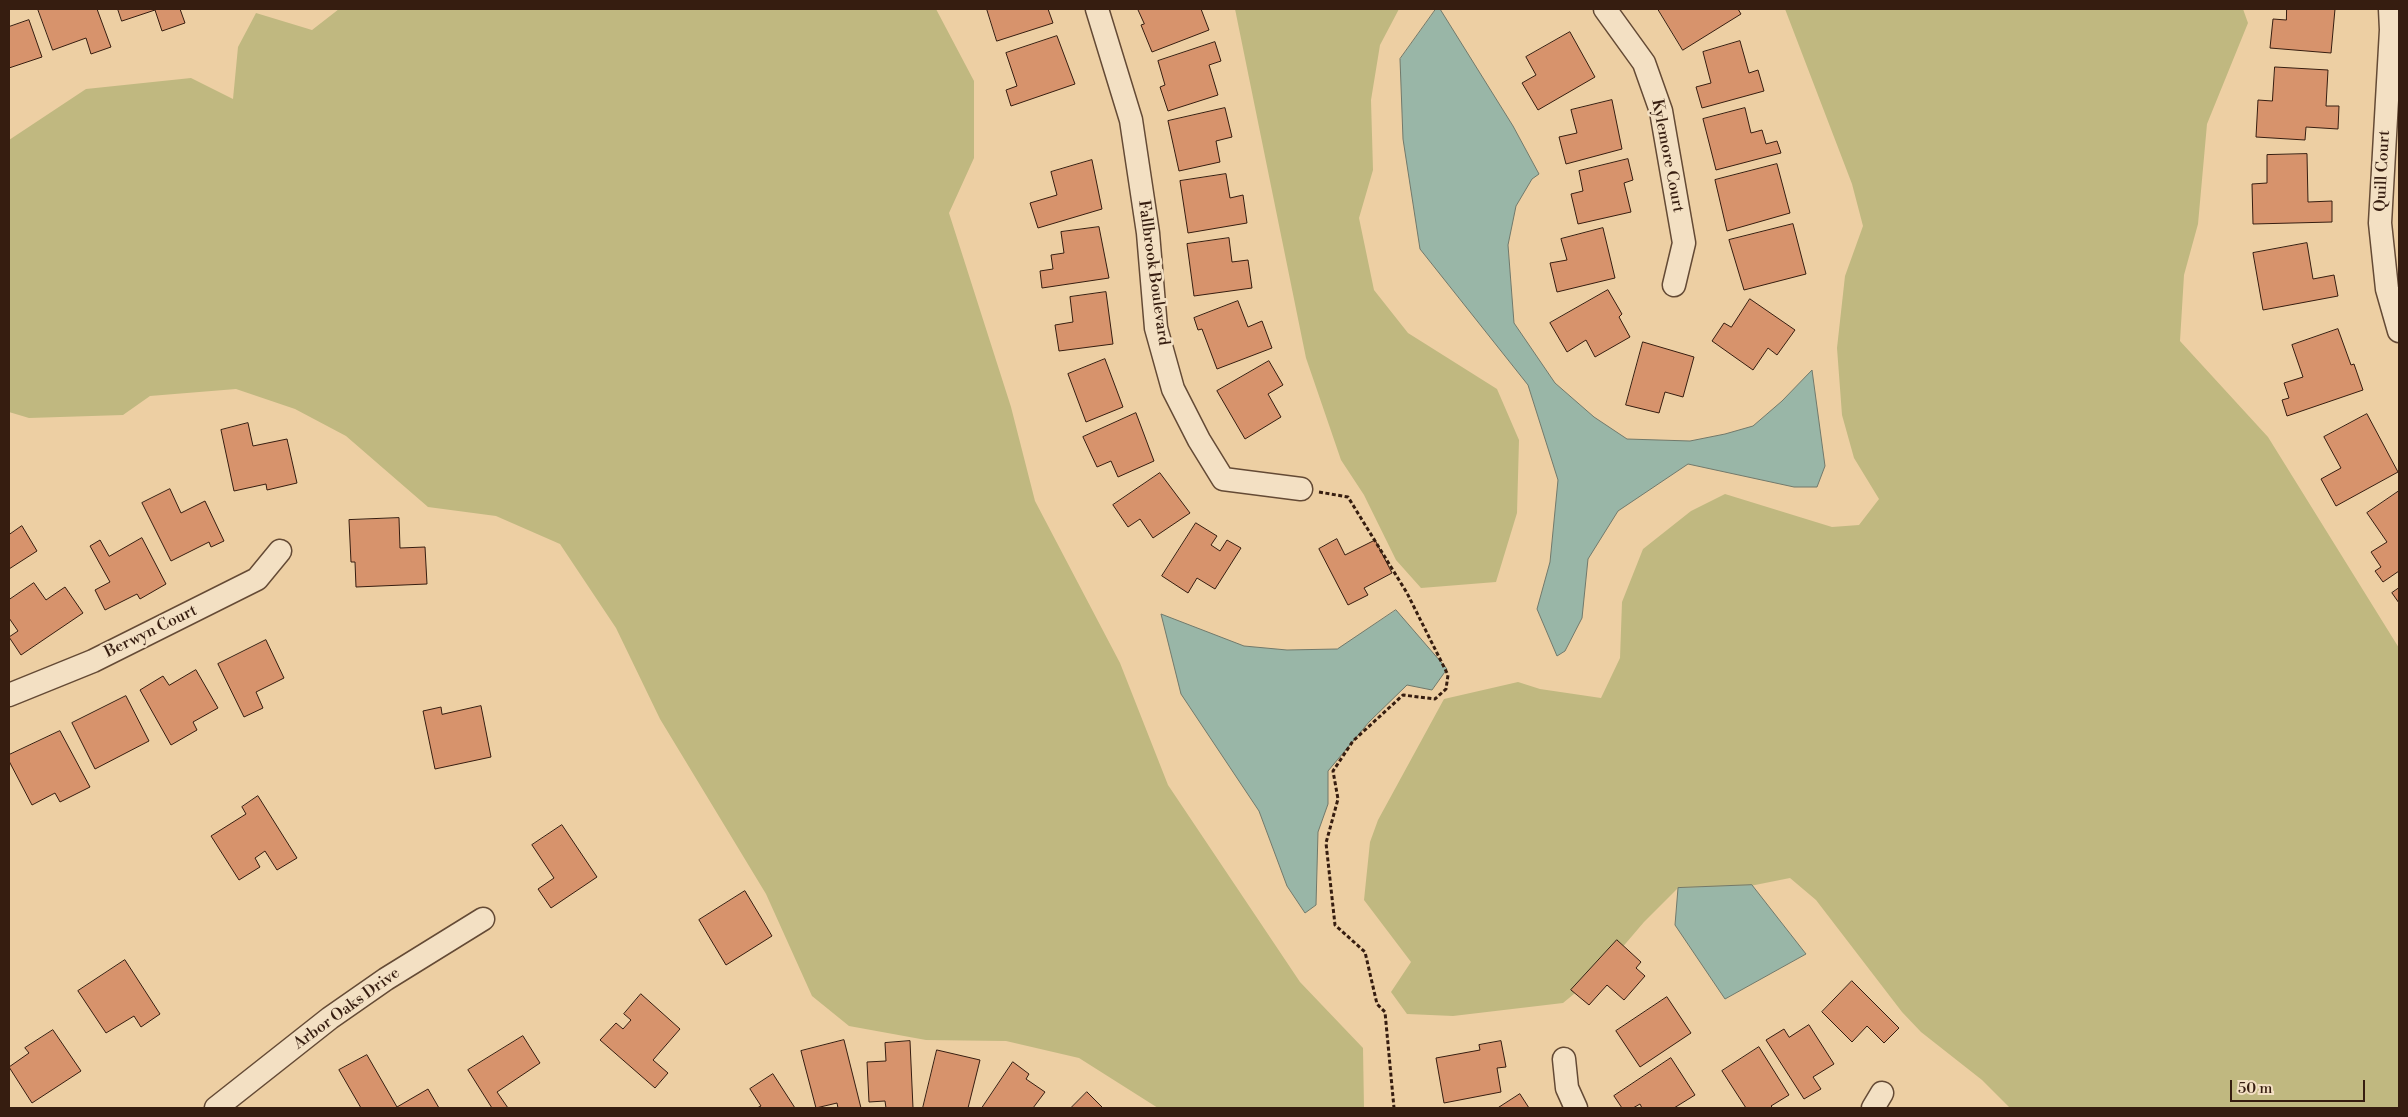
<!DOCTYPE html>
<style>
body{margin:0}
#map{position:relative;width:2408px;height:1117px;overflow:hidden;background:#edcfa3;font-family:"Libre Bodoni",serif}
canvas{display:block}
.frame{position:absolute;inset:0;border:10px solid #361d10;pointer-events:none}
.scale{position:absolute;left:2230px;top:1080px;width:135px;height:22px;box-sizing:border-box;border:2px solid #361d10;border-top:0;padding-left:6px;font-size:15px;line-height:18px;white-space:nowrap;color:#361d10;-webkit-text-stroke:4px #f3e0c3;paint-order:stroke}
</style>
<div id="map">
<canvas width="2408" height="1117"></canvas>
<div class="frame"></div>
<div class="scale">50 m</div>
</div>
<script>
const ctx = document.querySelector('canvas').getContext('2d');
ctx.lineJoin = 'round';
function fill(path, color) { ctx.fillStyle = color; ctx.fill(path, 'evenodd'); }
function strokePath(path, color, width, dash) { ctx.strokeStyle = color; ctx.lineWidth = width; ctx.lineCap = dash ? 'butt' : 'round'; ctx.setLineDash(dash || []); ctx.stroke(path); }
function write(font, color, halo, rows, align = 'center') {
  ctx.font = font + ' "Libre Bodoni",serif'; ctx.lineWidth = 5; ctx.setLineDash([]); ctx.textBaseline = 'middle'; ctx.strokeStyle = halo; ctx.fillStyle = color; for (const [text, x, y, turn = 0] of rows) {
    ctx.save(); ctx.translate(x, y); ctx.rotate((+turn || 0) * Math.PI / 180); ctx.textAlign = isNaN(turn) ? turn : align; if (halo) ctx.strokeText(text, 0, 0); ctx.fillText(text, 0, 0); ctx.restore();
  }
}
const green = new Path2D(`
 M339,9H936L974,81V158L949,213L1011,407L1035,501L1120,663L1168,785L1300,982L1363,1048L1364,1108H1158L1079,1058L1006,1041L926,1040L849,1026L812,996L766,894L660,719L616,628L560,544L496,516L428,507L346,436L295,409L236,389L150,396L123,415L29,418L9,412V140L86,89L191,78L233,99L238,47L256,13L312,30Z
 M1235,9H1399L1380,45L1371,100L1373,170L1359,218L1374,290L1408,333L1497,389L1519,440L1517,513L1496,582L1421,588L1396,560L1364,495L1341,460L1306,358Z
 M1785,9H2243L2248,23L2207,124L2198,224L2184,275L2180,341L2268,437L2399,648V1108H2010L1982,1080L1921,1032L1902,1012L1816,900L1790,878L1745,887L1678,888L1644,922L1603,970L1563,1003L1453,1016L1407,1014L1391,992L1411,962L1364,900L1370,842L1378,820L1444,699L1518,682L1540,689L1601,698L1620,658L1622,602L1643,549L1691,511L1725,494L1832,527L1859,525L1879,499L1854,458L1842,415L1837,348L1845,276L1863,226L1852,184Z`);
const water = new Path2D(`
 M1436,9H1440L1513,126L1539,174L1532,179L1516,206L1508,245L1514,323L1555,383L1594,417L1627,439L1690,441L1725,434L1753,426L1782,401L1812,370L1825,466L1817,487H1794L1688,464L1618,511L1588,559L1582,618L1565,651L1557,656L1537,609L1550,562L1558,480L1528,385L1420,249L1403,139L1400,59Z
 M1396,610L1447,669L1432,690L1407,685L1369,722L1328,771V804L1318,832L1316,905L1305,913L1287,886L1259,811L1181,694L1161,614L1244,646L1287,650L1337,649Z
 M1752,885L1806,954L1725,999L1675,925L1678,888Z`);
const building = new Path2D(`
 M38,9H97L111,47L91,54L86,38L53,50Z
 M118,9H180L185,23L162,31L155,10L122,21Z
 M987,9H1048L1053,23L997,41Z
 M1138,9H1201L1209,30L1152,52L1141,25L1144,24Z
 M1658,9H1738L1741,14L1683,50Z
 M2287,9H2335L2331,53L2270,48L2273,19L2286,20Z
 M29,20L42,57L9,68V27Z
 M1570,32L1595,77L1538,110L1522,83L1536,75L1526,57Z
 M1057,36L1075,84L1011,106L1006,90L1017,86L1006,53Z
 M1740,41L1749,73L1758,70L1764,91L1702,108L1696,87L1711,83L1703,52Z
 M1215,42L1221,61L1209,65L1218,95L1168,111L1160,87L1165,85L1158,61Z
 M2275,67L2328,70L2326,106H2339L2338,129L2306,127L2305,140L2256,137L2258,100L2272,101Z
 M1612,100L1622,149L1566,164L1559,137L1577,133L1571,110Z
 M1225,108L1232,137L1216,141L1220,162L1179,171L1168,121Z
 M1745,108L1751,133L1762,130L1766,144L1777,141L1781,153L1716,170L1703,119Z
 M2307,154L2308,202L2332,201V222L2253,224L2252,184L2267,183V155Z
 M1628,159L1633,180L1624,183L1631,212L1578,224L1571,194L1583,191L1579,171Z
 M1092,160L1102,209L1038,228L1030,203L1057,195L1051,172Z
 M1777,164L1790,213L1727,231L1715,180Z
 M1226,174L1230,198L1243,195L1247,223L1188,233L1180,181Z
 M1793,224L1806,274L1744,290L1729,240Z
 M1099,227L1109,278L1042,288L1040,271L1053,269L1051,255L1064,253L1061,232Z
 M1603,228L1615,278L1557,292L1550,263L1567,260L1561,239Z
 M1229,238L1232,262L1248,260L1252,288L1194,296L1187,244Z
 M2307,243L2313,279L2334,275L2338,296L2263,310L2253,253Z
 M1608,290L1622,314L1619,317L1630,337L1595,357L1586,340L1567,352L1550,323Z
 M1106,292L1113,344L1059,351L1055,325L1073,322L1070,297Z
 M1750,299L1795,330L1777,355L1768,348L1753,370L1712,341L1724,323L1731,327Z
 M1238,301L1248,327L1262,321L1272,348L1217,369L1202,329L1198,330L1194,318Z
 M2338,329L2351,365L2354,364L2363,390L2287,416L2282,400L2289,398L2284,383L2303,377L2292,345Z
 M1643,342L1694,357L1683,397L1665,392L1659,413L1626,405Z
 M1105,359L1123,407L1086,422L1068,374Z
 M1269,361L1283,385L1268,394L1281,417L1245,439L1217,391Z
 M1136,413L1154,461L1118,477L1111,461L1097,467L1083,437Z
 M2367,414L2398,472L2336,506L2321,479L2341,468L2324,437Z
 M248,423L253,446L287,439L297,483L267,490L266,484L234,491L221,430Z
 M1160,473L1190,513L1153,538L1140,519L1128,527L1113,505Z
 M170,489L181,513L205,501L224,541L211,547L209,542L171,561L142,503Z
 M2399,491V571L2383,582L2375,571L2381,567L2371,552L2387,542L2367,513Z
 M399,518L400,548L425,547L427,584L356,587L355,562H351L349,520Z
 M1196,523L1217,536L1211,545L1220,551L1227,540L1241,548L1215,589L1197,578L1188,593L1162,576Z
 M22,526L37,551L9,569V535Z
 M142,538L166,584L140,599L137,594L105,610L95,590L110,582L90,546L100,540L109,556Z
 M1337,539L1345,555L1375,540L1392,573L1364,588L1368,595L1348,605L1319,549Z
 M34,583L46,600L65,587L83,613L21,655L9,637L18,631L9,618V600Z
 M2399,588V603L2392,593Z
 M266,640L284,678L256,692L263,708L244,717L218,664Z
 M196,670L218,708L193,722L197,730L171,745L140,690L163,676L169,685Z
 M126,696L149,741L95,769L72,723Z
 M481,706L491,757L435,769L423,711L441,707L442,714Z
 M60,731L90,787L60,802L55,793L32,805L9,761V755Z
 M258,796L297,858L277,870L265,851L255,858L260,867L239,880L211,836L246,814L242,807Z
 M562,825L597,877L551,908L538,889L554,878L532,845Z
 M745,891L772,936L726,965L699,920Z
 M1617,940L1641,962L1636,968L1645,976L1624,1000L1607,985L1589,1005L1571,990Z
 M125,960L160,1014L141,1027L134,1016L106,1033L78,991Z
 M1852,981L1899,1028L1884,1043L1867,1026L1852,1042L1822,1012Z
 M641,994L680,1029L653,1060L668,1073L655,1088L600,1040L616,1023L623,1029L631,1020L624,1014Z
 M1667,997L1691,1033L1640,1067L1616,1031Z
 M1809,1025L1834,1064L1813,1077L1821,1089L1804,1099L1766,1040L1784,1029L1789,1037Z
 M53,1030L81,1071L32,1103L9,1067L29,1053L25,1048Z
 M523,1036L540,1063L497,1092L508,1108H492L468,1070Z
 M844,1040L861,1108H838L837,1103L816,1108L801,1051Z
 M910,1041L913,1108H886L885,1101L869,1102L867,1062L886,1061L885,1043Z
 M1501,1041L1506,1067L1497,1068L1501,1092L1444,1103L1436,1058L1480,1050L1479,1045Z
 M1759,1047L1789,1095L1771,1106L1773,1108H1746L1722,1071Z
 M937,1050L980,1060L968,1108H923Z
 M367,1055L397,1107L428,1089L439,1108H361L339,1070Z
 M1671,1058L1695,1095L1674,1108H1642L1640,1104L1633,1108H1622L1614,1096Z
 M1013,1062L1029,1074L1026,1079L1045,1092L1033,1108H982Z
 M773,1074L795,1108H757L761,1106L750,1089Z
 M1087,1092L1103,1108H1071Z
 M1520,1094L1529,1108H1498Z`);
const path = new Path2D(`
 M1319,492L1348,497L1407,593L1448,675L1446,689L1435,699L1403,695L1353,741L1333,771L1338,799L1326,843L1335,925L1365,952L1377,1004L1385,1012L1394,1108`);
const street = new Path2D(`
 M1097,9L1131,120L1148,233L1156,328L1173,389L1199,440L1223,479L1301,489
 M1605,9L1644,63L1661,111L1684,243L1674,285
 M2390,9L2391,30L2380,223L2387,289L2399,331
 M9,695L93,661L257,579L280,551
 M1564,1059L1567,1088L1576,1108
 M216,1108L330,1018L386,979L483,919
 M1873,1108L1882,1093`);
const streetNames = [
 ["Kylemore Court",1667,156,79],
 ["Quill Court",2383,171,-87],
 ["Fallbrook Boulevard",1153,273,82],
 ["Berwyn Court",151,632,-26],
 ["Arbor Oaks Drive",347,1009,-36]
];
fill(green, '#c0b880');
fill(water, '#99b6a7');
strokePath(water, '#71796b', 1);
fill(building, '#d7936c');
strokePath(building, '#361d10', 1);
strokePath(street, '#644a35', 25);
strokePath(path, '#361d10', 3, [4, 2.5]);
strokePath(street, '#f3e0c3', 22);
write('16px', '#361d10', '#f3e0c3', streetNames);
</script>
